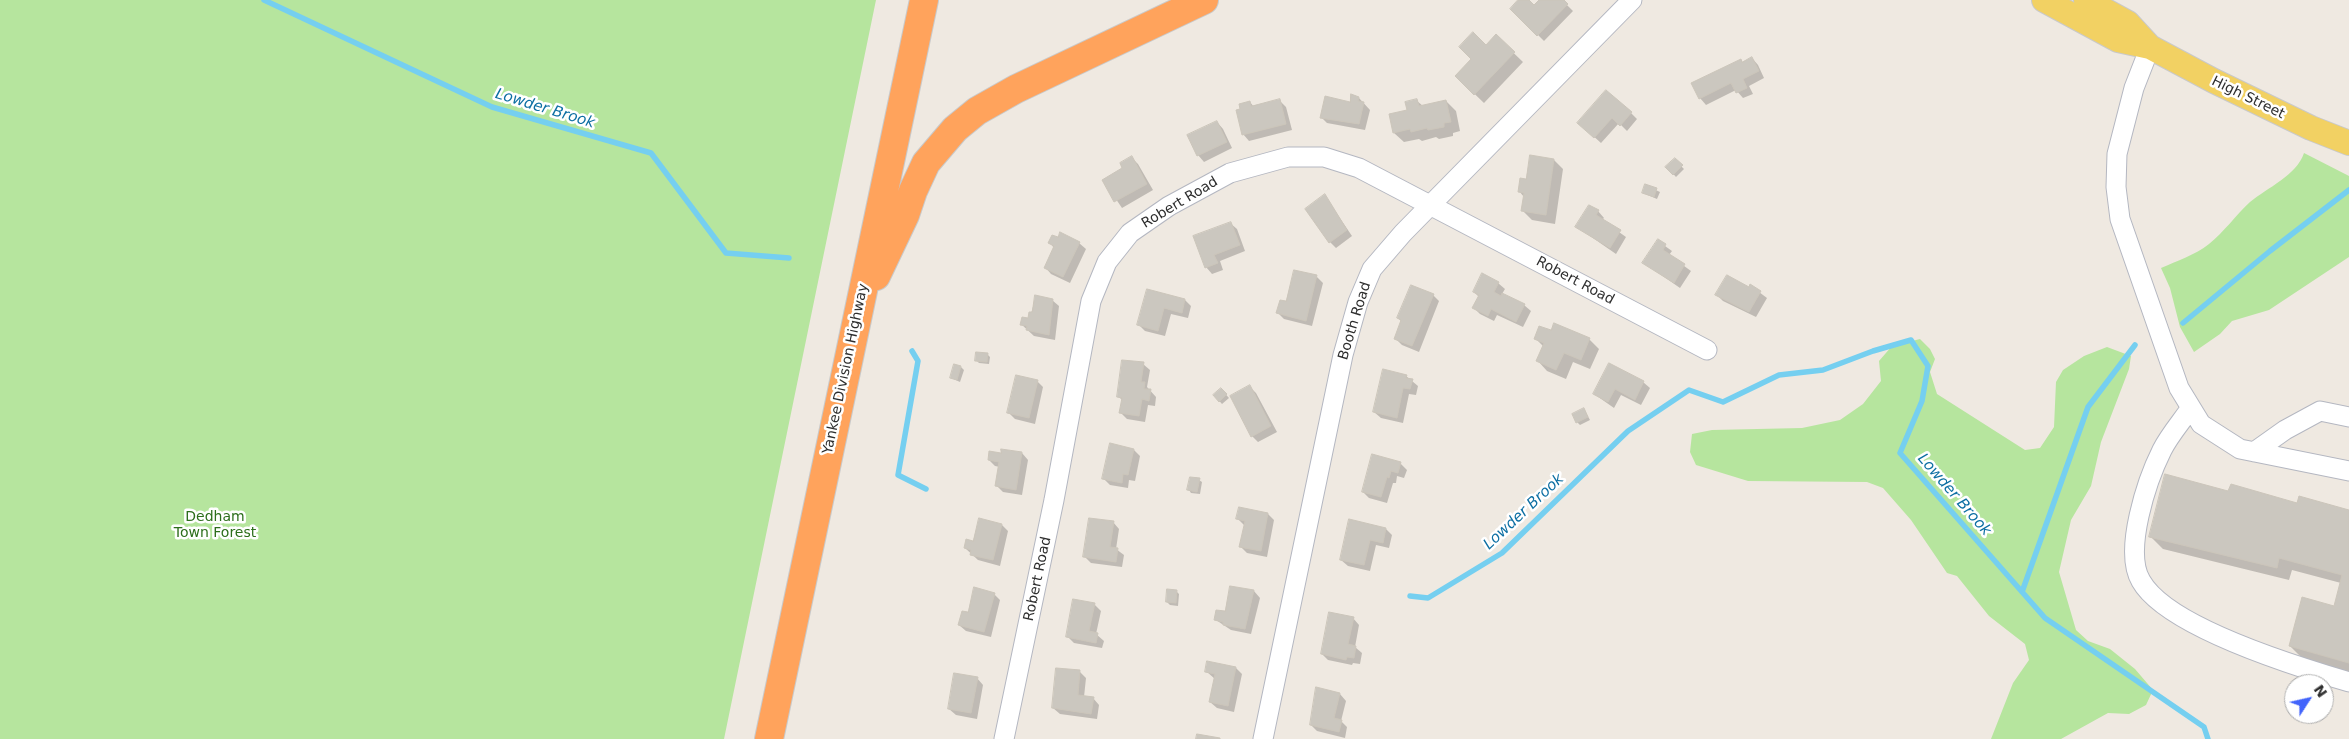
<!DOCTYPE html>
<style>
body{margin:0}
#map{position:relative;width:2349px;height:739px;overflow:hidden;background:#efe9e1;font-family:"DejaVu Sans",sans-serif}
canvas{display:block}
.north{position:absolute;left:2284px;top:674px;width:50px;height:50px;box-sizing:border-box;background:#fff;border:1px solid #ababab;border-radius:50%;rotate:55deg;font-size:14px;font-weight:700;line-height:20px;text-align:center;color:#2e2e2e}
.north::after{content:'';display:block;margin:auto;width:18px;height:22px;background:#4264fb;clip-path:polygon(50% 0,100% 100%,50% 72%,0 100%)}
</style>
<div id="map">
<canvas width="2349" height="739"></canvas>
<div class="north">N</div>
</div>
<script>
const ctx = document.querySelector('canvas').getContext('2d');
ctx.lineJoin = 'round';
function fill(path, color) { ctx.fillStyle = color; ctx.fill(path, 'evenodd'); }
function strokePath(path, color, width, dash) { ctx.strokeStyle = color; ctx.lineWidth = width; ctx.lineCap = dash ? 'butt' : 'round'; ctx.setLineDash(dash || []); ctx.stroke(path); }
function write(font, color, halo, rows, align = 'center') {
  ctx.font = font + ' "DejaVu Sans",sans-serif'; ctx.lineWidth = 5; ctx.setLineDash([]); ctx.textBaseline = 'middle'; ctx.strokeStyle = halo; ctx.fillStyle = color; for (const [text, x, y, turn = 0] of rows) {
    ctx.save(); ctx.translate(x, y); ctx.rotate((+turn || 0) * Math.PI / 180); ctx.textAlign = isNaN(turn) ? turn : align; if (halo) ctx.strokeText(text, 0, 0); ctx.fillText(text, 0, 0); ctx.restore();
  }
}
const green = new Path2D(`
 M0,0H876L724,739H0Z
 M2304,153L2349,176V257L2269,310L2232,321L2220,334L2194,352L2180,327L2170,288L2161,268C2177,261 2195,255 2209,244C2224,232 2236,215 2250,202C2267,188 2297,175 2304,153Z
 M1920,339L1930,349L1935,359L1930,372L1937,394L2025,450L2040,448L2054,427L2056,382L2063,370L2084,356L2107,347L2131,356L2129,369L2101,442L2091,486L2071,520L2059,572L2076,630L2088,641L2110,649L2135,669L2153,690L2146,705L2129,714L2108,713L2061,739H1991L2013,683L2029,660L2025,644L1989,616L1957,576L1947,573L1911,520L1883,488L1867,482L1748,481L1696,465L1690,452L1692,434L1712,430L1802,428L1840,420L1863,404L1881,381L1879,361L1892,346Z`);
const shadow = new Path2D(`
 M1520,0H1527L1534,7L1541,0H1562L1573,11L1544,41L1512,9Z
 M1496,36L1523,62L1484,103L1456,76Z
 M1752,58L1758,65L1764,78L1749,86L1753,94L1743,98L1736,90L1706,105L1700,98L1741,60L1743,63Z
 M1352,96L1359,98L1370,110L1365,130L1327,123L1321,117L1350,103Z
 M1279,100L1286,107L1292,130L1249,141L1243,134L1250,102L1254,107Z
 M1417,101L1423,106L1446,101L1456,111L1460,131L1453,133V136L1439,139L1436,137L1422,141L1419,139L1404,142L1394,133Z
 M1631,113L1637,119L1627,131L1619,123L1601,143L1579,123Z
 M1217,122L1223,129L1232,148L1204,162L1198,155Z
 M1132,158L1138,164L1153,190L1122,208L1103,180L1124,169Z
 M1554,160L1563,169L1555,224L1532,220L1522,210L1524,197L1519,191L1527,181Z
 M1675,160L1684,169L1676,177L1667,167Z
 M1645,185L1660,192L1657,199L1643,193Z
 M1325,196L1352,236L1336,248L1330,242Z
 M1598,211L1604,218L1602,220L1626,237L1616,254L1577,227Z
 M1230,223L1237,229L1245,251L1220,261L1223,270L1212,274L1206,267Z
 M1658,241L1672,251L1669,255L1691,271L1680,288L1644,263Z
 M1050,243H1079L1086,249L1070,283L1051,274L1045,267L1054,248Z
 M1316,276L1323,283L1312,326L1284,319L1278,313Z
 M1498,283L1505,289L1502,294L1524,305L1531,311L1523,327L1497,315L1494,321L1480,314L1474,308L1479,297L1474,292Z
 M1751,286L1767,298L1756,317L1723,301L1717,295L1749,289Z
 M1148,290L1185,300L1191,306L1188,318L1171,314L1165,336L1145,331L1139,325Z
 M1433,295L1439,301L1419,352L1402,345L1395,338L1402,322L1398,318Z
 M1036,297L1052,300L1059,306L1055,340L1034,336L1021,324L1029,320Z
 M1535,338L1589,339L1599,349L1590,369L1573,362L1566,379L1547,371L1538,361L1544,347Z
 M987,354L990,357L989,364L979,363L976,360Z
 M1143,364L1150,370L1147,387L1156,397L1155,406L1148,405L1145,422L1127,419L1121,413L1123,401L1119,397Z
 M961,367L964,370L960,382L951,378Z
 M1406,376L1418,386L1416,395L1409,394L1403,423L1381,418L1374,412Z
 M1037,381L1043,387L1035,424L1015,419L1009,413Z
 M1643,382L1650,388L1641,405L1621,395L1614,408L1594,394Z
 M1250,387L1256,393L1277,432L1258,442L1252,436Z
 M1221,389L1229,398L1222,404L1214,395Z
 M1584,409L1590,420L1580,425L1577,422Z
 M1002,450L1022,453L1028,460L1022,495L1003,492L997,486L1000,467L995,466L989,460L1002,454Z
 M1134,450L1140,456L1135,481L1129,480L1128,488L1110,485L1103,478Z
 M1400,463L1407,470L1404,478L1397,476L1396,483H1393L1387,503L1369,498L1363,492Z
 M1199,480L1202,482L1200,494L1191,493L1189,490Z
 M2229,493L2349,511V672L2303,659L2290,646L2335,608L2341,583L2292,570L2289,580L2163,549L2150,536Z
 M1268,514L1274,520L1267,557L1247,553L1241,547L1245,526L1238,519Z
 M1113,522L1119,529L1116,549L1124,555L1122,567L1091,563L1085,557Z
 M1002,525L1008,531L1000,566L978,560L965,548Z
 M1386,529L1392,535L1389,548L1376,545L1370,571L1348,566L1341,560Z
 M1231,587L1254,591L1260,598L1251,634L1231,630L1216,620L1226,613Z
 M1176,591L1179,594L1178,606L1170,605L1167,602Z
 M994,594L1000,600L991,637L966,631L959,625Z
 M1094,604L1101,611L1096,634L1104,641L1102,648L1074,643L1067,636Z
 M1353,618L1359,625L1355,647L1362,653L1360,664L1353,663L1352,665L1328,660L1322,654Z
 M1236,668L1242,674L1234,712L1217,708L1210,702L1215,679L1207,672Z
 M1080,672L1086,678L1084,697L1093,698L1099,705L1097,719L1060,714L1053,708Z
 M977,678L983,685L977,719L956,715L949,709Z
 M1340,694L1346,701L1341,721L1347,727L1345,738L1317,731L1311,725Z`);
const stream = new Path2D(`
 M264,0L492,107L651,153L726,253L789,258
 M2183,323L2270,251L2349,190
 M912,351L918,361L898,475L926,489
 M2022,592L2088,407L2135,345
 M1410,596L1428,598L1502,553L1628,431L1689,390L1723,402L1779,375L1823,370L1873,351L1911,340L1928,366L1922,401L1900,453L2045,618L2204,727L2208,739`);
const building = new Path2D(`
 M1518,0H1529L1534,5L1539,0H1564L1568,4L1537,36L1510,9Z
 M1473,32L1486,45L1496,34L1515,52L1474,95L1455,76L1471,59L1459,47Z
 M1752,57L1759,71L1743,79L1747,88L1736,93L1731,83L1699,99L1691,83L1741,59L1742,62Z
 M1606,90L1632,112L1620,126L1612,118L1594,138L1577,123Z
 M1351,94L1359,97L1358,101L1364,102L1359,124L1320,118L1325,96L1350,102Z
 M1280,99L1286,124L1242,135L1236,110L1240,109L1239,104L1250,101L1251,106Z
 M1417,99L1419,106L1446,100L1451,122L1444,123V127L1428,130L1427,128L1411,132L1410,129L1393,133L1389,114L1407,110L1405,102Z
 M1217,121L1227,142L1197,156L1187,135Z
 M1530,155L1554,159L1546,215L1521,211L1524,193L1518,192L1520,178L1526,179Z
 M1132,156L1147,184L1114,202L1102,180L1122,168L1120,163Z
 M1675,158L1683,165L1673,175L1665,167Z
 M1645,184L1657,188L1654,197L1642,193Z
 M1325,194L1347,230L1329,243L1305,209Z
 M1589,205L1599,210L1596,215L1621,230L1610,248L1575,227Z
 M1231,222L1240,245L1214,255L1218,263L1205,268L1193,236Z
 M1060,232L1080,242L1063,277L1044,268L1054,246L1048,243L1052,235L1058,237Z
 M1658,239L1666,244L1663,250L1685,264L1674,283L1642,263Z
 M1294,270L1317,275L1306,321L1276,313L1280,300L1286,301Z
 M1482,273L1499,282L1494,292L1501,296L1502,293L1525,304L1516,322L1491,309L1488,316L1472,308L1479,295L1473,292Z
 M1727,275L1749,287L1750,284L1761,291L1749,312L1715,295Z
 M1411,285L1434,294L1412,346L1394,339L1401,320L1397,318Z
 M1147,289L1185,299L1182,313L1164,308L1158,331L1137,325Z
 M1035,295L1053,299L1049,335L1026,330L1027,326L1020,325L1022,317L1028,318L1029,312H1032Z
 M1554,323L1590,338L1581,360L1564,353L1556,370L1536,361L1544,343L1534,339L1539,326L1551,330Z
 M976,352L988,353L987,362L975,361Z
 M1122,360L1144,362L1141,382H1145L1144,389H1151L1149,401L1142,399L1139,416L1119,413L1122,398L1117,397Z
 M1609,363L1644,381L1635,400L1615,389L1608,402L1593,394Z
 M954,364L961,366L957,380L950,378Z
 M1383,369L1407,375L1406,378L1413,379L1410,389L1403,388L1397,418L1373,412Z
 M1016,375L1038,380L1029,418L1007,413Z
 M1250,385L1271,426L1251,437L1230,396Z
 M1221,388L1227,394L1219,402L1213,395Z
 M1584,408L1588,417L1576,423L1572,414Z
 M1110,443L1134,449L1128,475L1123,474L1122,483L1102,479Z
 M1001,449L1022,452L1016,490L995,486L999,462L988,460L989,451L1001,453Z
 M1372,454L1401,462L1398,473L1391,471L1389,478L1387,477L1381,497L1362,492Z
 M2165,474L2228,491L2231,484L2297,503L2299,496L2349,510V663L2289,646L2302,597L2334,606L2342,575L2279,558L2277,568L2149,537Z
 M1190,477L1200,478L1197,492L1187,490Z
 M1239,507L1268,513L1261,551L1239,547L1245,521L1236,519Z
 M979,518L1002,524L993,560L970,555L971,550L964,548L966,539L973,541Z
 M1089,518L1114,521L1110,547L1118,548L1116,562L1083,557Z
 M1349,519L1386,528L1383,543L1370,540L1364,565L1340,560Z
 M1230,586L1254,590L1245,629L1223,625V622L1214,620L1216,610L1225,611Z
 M974,587L995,593L984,632L958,625L962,611L968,612Z
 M1167,589L1177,590L1176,603L1166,602Z
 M1073,599L1095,603L1089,631L1098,633L1096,643L1066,637Z
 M1329,612L1354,617L1348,644L1356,646L1354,658L1347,657L1346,660L1321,654Z
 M1207,661L1236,667L1228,706L1209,702L1215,674L1205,672Z
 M1056,668L1080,670L1078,695L1094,697L1091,714L1052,708Z
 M954,673L978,677L971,713L948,709Z
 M1316,687L1340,693L1334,718L1342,720L1339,732L1310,725Z
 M1197,734L1220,738V739H1196Z`);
const minor = new Path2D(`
 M2150,47L2134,88L2117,154L2116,187L2120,219L2179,388L2201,424L2240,449L2349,471
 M2190,409C2181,422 2169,436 2162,450C2147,480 2123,551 2141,581C2167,627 2298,667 2349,682
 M2254,452L2285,430L2320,411L2349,417
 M1004,739L1054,500L1091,301L1107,262L1130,233L1169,206L1230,173L1288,157H1324L1359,168L1707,350
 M1263,739L1343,355L1358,302L1372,269L1403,233L1632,0`);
const major = new Path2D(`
 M2044,0L2118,40L2150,47L2214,81L2311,128L2349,143
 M2086,0L2128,23L2150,47`);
const highway = new Path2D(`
 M876,276L905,215L913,191L926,163L955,129L977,111L1016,89L1204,0
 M769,739L924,0`);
const streetNames = [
 ["High Street",2248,98,26],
 ["Robert Road",1180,203,-31],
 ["Robert Road",1575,281,28],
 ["Booth Road",1355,321,-73],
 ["Yankee Division Highway",846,369,-78],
 ["Robert Road",1038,579,-78]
];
const parkNames = [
 ["Dedham",215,517],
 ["Town Forest",215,533]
];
const waterNames = [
 ["Lowder Brook",545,109,17],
 ["Lowder Brook",1954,495,49],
 ["Lowder Brook",1524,512,-43]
];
fill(green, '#b6e59e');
fill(shadow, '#0003');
strokePath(stream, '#75cff0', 5.5);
fill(building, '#cbc7bf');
strokePath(building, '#cbc5ba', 1);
strokePath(minor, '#b4b7c1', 21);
strokePath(major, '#c9c9c9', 26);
strokePath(highway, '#c9c9c9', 30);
strokePath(minor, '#fff', 19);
strokePath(major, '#f2d163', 24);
strokePath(highway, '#ffa35c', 28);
write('14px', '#2e2e2e', '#fff', streetNames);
write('14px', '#2c6e1b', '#fff', parkNames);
write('italic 15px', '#0d6fa3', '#fff', waterNames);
</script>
